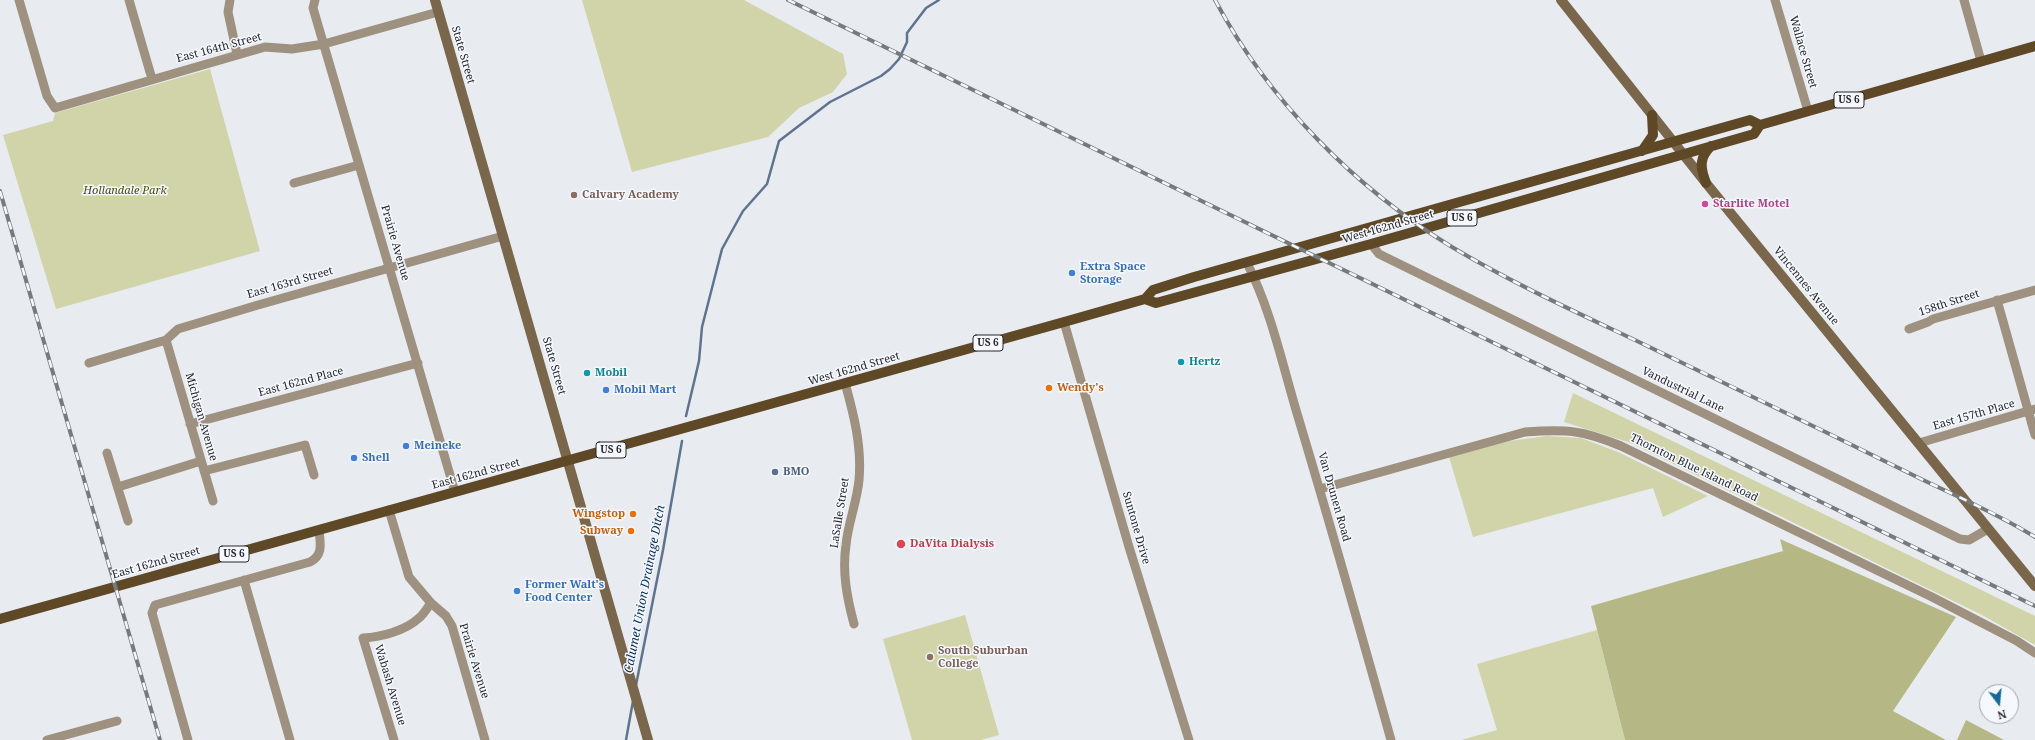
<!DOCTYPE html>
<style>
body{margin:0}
#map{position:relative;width:2035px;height:740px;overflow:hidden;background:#e8ecf1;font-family:"Noto Serif",serif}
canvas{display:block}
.north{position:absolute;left:1979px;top:684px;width:40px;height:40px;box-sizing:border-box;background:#f5f9ff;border:1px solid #a2a5a9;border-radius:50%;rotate:164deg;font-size:11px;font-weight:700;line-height:16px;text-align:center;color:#262729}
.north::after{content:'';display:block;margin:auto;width:14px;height:18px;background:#156899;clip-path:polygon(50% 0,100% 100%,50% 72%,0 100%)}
</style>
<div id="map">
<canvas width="2035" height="740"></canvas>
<div class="north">N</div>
</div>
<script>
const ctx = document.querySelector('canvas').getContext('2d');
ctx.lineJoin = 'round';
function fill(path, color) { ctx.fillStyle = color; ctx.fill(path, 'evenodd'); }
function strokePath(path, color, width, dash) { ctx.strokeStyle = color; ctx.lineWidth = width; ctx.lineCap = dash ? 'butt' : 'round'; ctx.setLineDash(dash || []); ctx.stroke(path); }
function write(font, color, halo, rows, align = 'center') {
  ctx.font = font + ' "Noto Serif",serif'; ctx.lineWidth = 3; ctx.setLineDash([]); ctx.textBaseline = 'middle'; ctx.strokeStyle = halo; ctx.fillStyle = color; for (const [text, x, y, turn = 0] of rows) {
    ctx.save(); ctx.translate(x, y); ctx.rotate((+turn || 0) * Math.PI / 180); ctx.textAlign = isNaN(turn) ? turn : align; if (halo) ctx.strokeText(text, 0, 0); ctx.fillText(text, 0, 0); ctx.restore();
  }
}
const green = new Path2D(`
 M582,0H744L843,54L847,74L833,92L799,108L768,137L632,172Z
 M210,69L260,251L56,309L3,135L53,121L55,113Z
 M1573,393L2035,616V645L1982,615L1631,443L1564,422Z
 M1547,436L1581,438L1618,452L1708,496L1663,517L1653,488L1473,537L1449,457L1502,442Z
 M965,615L999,735L981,740H912L883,639Z
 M1597,630L1625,740H1461L1497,730L1477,664Z`);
const forest = new Path2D(`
 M1780,539L1956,617L1893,711L1946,740H1625L1591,606L1783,551Z
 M1966,720L2004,740H1957Z`);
const stream = new Path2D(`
 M686,416L699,361L702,327L722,249L743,211L767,184L779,141L830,102L881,76L890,69L899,59L907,42V33L926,8L939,0
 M636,685L663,550L682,441
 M626,740L633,701`);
const street = new Path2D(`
 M19,0L47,96L55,108L265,47L292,49L324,44L438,12
 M129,0L152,79
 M230,0L228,12L237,54
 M315,0L313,8L455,492
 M1775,0L1808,111
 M1964,0L1981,61
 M294,183L359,165
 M1371,244L1379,254L1960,539L1969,540L1988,529
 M1247,263C1272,312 1283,368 1299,420C1331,527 1361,633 1391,740
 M1997,300L2035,435
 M1064,322L1129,547L1189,740
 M1909,329L1928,322L1933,319L2035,290
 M166,340L213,501
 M89,363L166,340L178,329L258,305L503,236
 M845,383C854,415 862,447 859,480C857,502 848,523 846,545C842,572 847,598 854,624
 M190,424L418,363
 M1919,443L2035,409
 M107,453L128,521
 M204,471L305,445L314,475
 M118,487L201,461
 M1320,489L1525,432C1567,429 1582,430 1621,446L1932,597L2017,641L2035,653
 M389,510L409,577L431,603L446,616L452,626L485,740
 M244,580L290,740
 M47,740L117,721
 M188,740L152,613L155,605L310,562C324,555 320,542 319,530
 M394,740L363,638C381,637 405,631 419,618C424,614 427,608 431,603`);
const secondary = new Path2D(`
 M435,0L648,740
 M1561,0L1706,183L2035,586`);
const primary = new Path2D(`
 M1642,151L1653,135L1652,115
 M1706,183C1700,167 1699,158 1711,146
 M1145,299L1156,303L1371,244L1754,134L1760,125L2035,46
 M0,619L1064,322L1145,299L1153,290L1194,277L1750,120L1760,125`);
const rail = new Path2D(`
 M788,0L2035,606
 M1215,0C1269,101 1355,188 1452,247C1512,283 1576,312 1639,342C1733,387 1826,432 1919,478C1958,497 1998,514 2035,537
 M0,191L160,740`);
const markers = [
 [574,195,4,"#8d6e63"],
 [1705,204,4,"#d1479c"],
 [1072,273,4,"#3f7fe0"],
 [1181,362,4,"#0f9aa8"],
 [587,373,4,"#0f9aa8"],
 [1049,388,4,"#e8710a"],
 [606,390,4,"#3f7fe0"],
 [406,446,4,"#3f7fe0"],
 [354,458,4,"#3f7fe0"],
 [775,472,4,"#5c6f8a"],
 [633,514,4,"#e8710a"],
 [631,531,4,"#e8710a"],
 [901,544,5,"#e0444e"],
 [517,591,4,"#3f7fe0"],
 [930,657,4,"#8d6e63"]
];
const shields = [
 [1849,100,30],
 [1462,218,30],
 [988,343,30],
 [611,450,30],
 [234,554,30]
];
const shieldNames = [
 ["US 6",1849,100],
 ["US 6",1462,218],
 ["US 6",988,343],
 ["US 6",611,450],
 ["US 6",234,554]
];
const streetNames = [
 ["East 164th Street",219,48,-15],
 ["Wallace Street",1803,52,74],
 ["State Street",463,55,74],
 ["West 162nd Street",1388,227,-16],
 ["Prairie Avenue",395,243,74],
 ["East 163rd Street",290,283,-16],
 ["Vincennes Avenue",1806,286,51],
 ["158th Street",1949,303,-18],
 ["State Street",554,366,74],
 ["West 162nd Street",854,369,-16],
 ["East 162nd Place",301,382,-15],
 ["Vandustrial Lane",1683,390,26],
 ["East 157th Place",1974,415,-16],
 ["Michigan Avenue",201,417,74],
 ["Thornton Blue Island Road",1694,468,26],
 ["East 162nd Street",476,474,-15],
 ["Van Drunen Road",1334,497,74],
 ["LaSalle Street",840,513,-81],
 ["Suntone Drive",1136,528,74],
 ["East 162nd Street",156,563,-16],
 ["Prairie Avenue",474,661,73],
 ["Wabash Avenue",390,685,73]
];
const parkNames = [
 ["Hollandale Park",125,191]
];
const educationNames = [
 ["Calvary Academy",582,195],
 ["South Suburban",938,651],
 ["College",938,664]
];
const hotelNames = [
 ["Starlite Motel",1713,204]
];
const shopNames = [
 ["Extra Space",1080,267],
 ["Storage",1080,280],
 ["Mobil Mart",614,390],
 ["Meineke",414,446],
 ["Shell",362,458],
 ["Former Walt's",525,585],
 ["Food Center",525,598]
];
const cultureNames = [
 ["Hertz",1189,362],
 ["Mobil",595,373]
];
const foodNames = [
 ["Wendy's",1057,388,"left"],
 ["Wingstop",625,514],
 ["Subway",623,531]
];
const serviceNames = [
 ["BMO",783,472]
];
const healthNames = [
 ["DaVita Dialysis",910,544]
];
const waterNames = [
 ["Calumet Union Drainage Ditch",645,589,-79]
];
fill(green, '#d0d4a8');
fill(forest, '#b5b885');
strokePath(stream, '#5f7390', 2.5);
strokePath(street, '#9f917f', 9);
strokePath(secondary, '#79664b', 10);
strokePath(primary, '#5f4826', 10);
strokePath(rail, '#777a7d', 4);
strokePath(rail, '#f5f9ff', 2.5, [8]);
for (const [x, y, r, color] of markers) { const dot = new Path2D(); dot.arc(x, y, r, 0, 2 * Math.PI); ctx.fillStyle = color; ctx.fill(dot); strokePath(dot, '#f5f9ff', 1.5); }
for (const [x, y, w] of shields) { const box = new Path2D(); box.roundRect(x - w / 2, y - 8, w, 16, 3); ctx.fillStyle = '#f5f9ff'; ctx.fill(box); strokePath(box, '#262729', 1); }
write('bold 10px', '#262729', null, shieldNames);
write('11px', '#262729', '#f5f9ff', streetNames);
write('italic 11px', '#494b0f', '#f5f9ff', parkNames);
write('bold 11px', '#785e54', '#f5f9ff', educationNames, 'left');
write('bold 11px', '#b23c85', '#f5f9ff', hotelNames, 'left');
write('bold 11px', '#366cbe', '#f5f9ff', shopNames, 'left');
write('bold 11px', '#0d838f', '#f5f9ff', cultureNames, 'left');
write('bold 11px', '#c56008', '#f5f9ff', foodNames, 'right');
write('bold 11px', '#4e5e75', '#f5f9ff', serviceNames, 'left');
write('bold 11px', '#be3a42', '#f5f9ff', healthNames, 'left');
write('italic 12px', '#0b3164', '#f5f9ff', waterNames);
</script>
